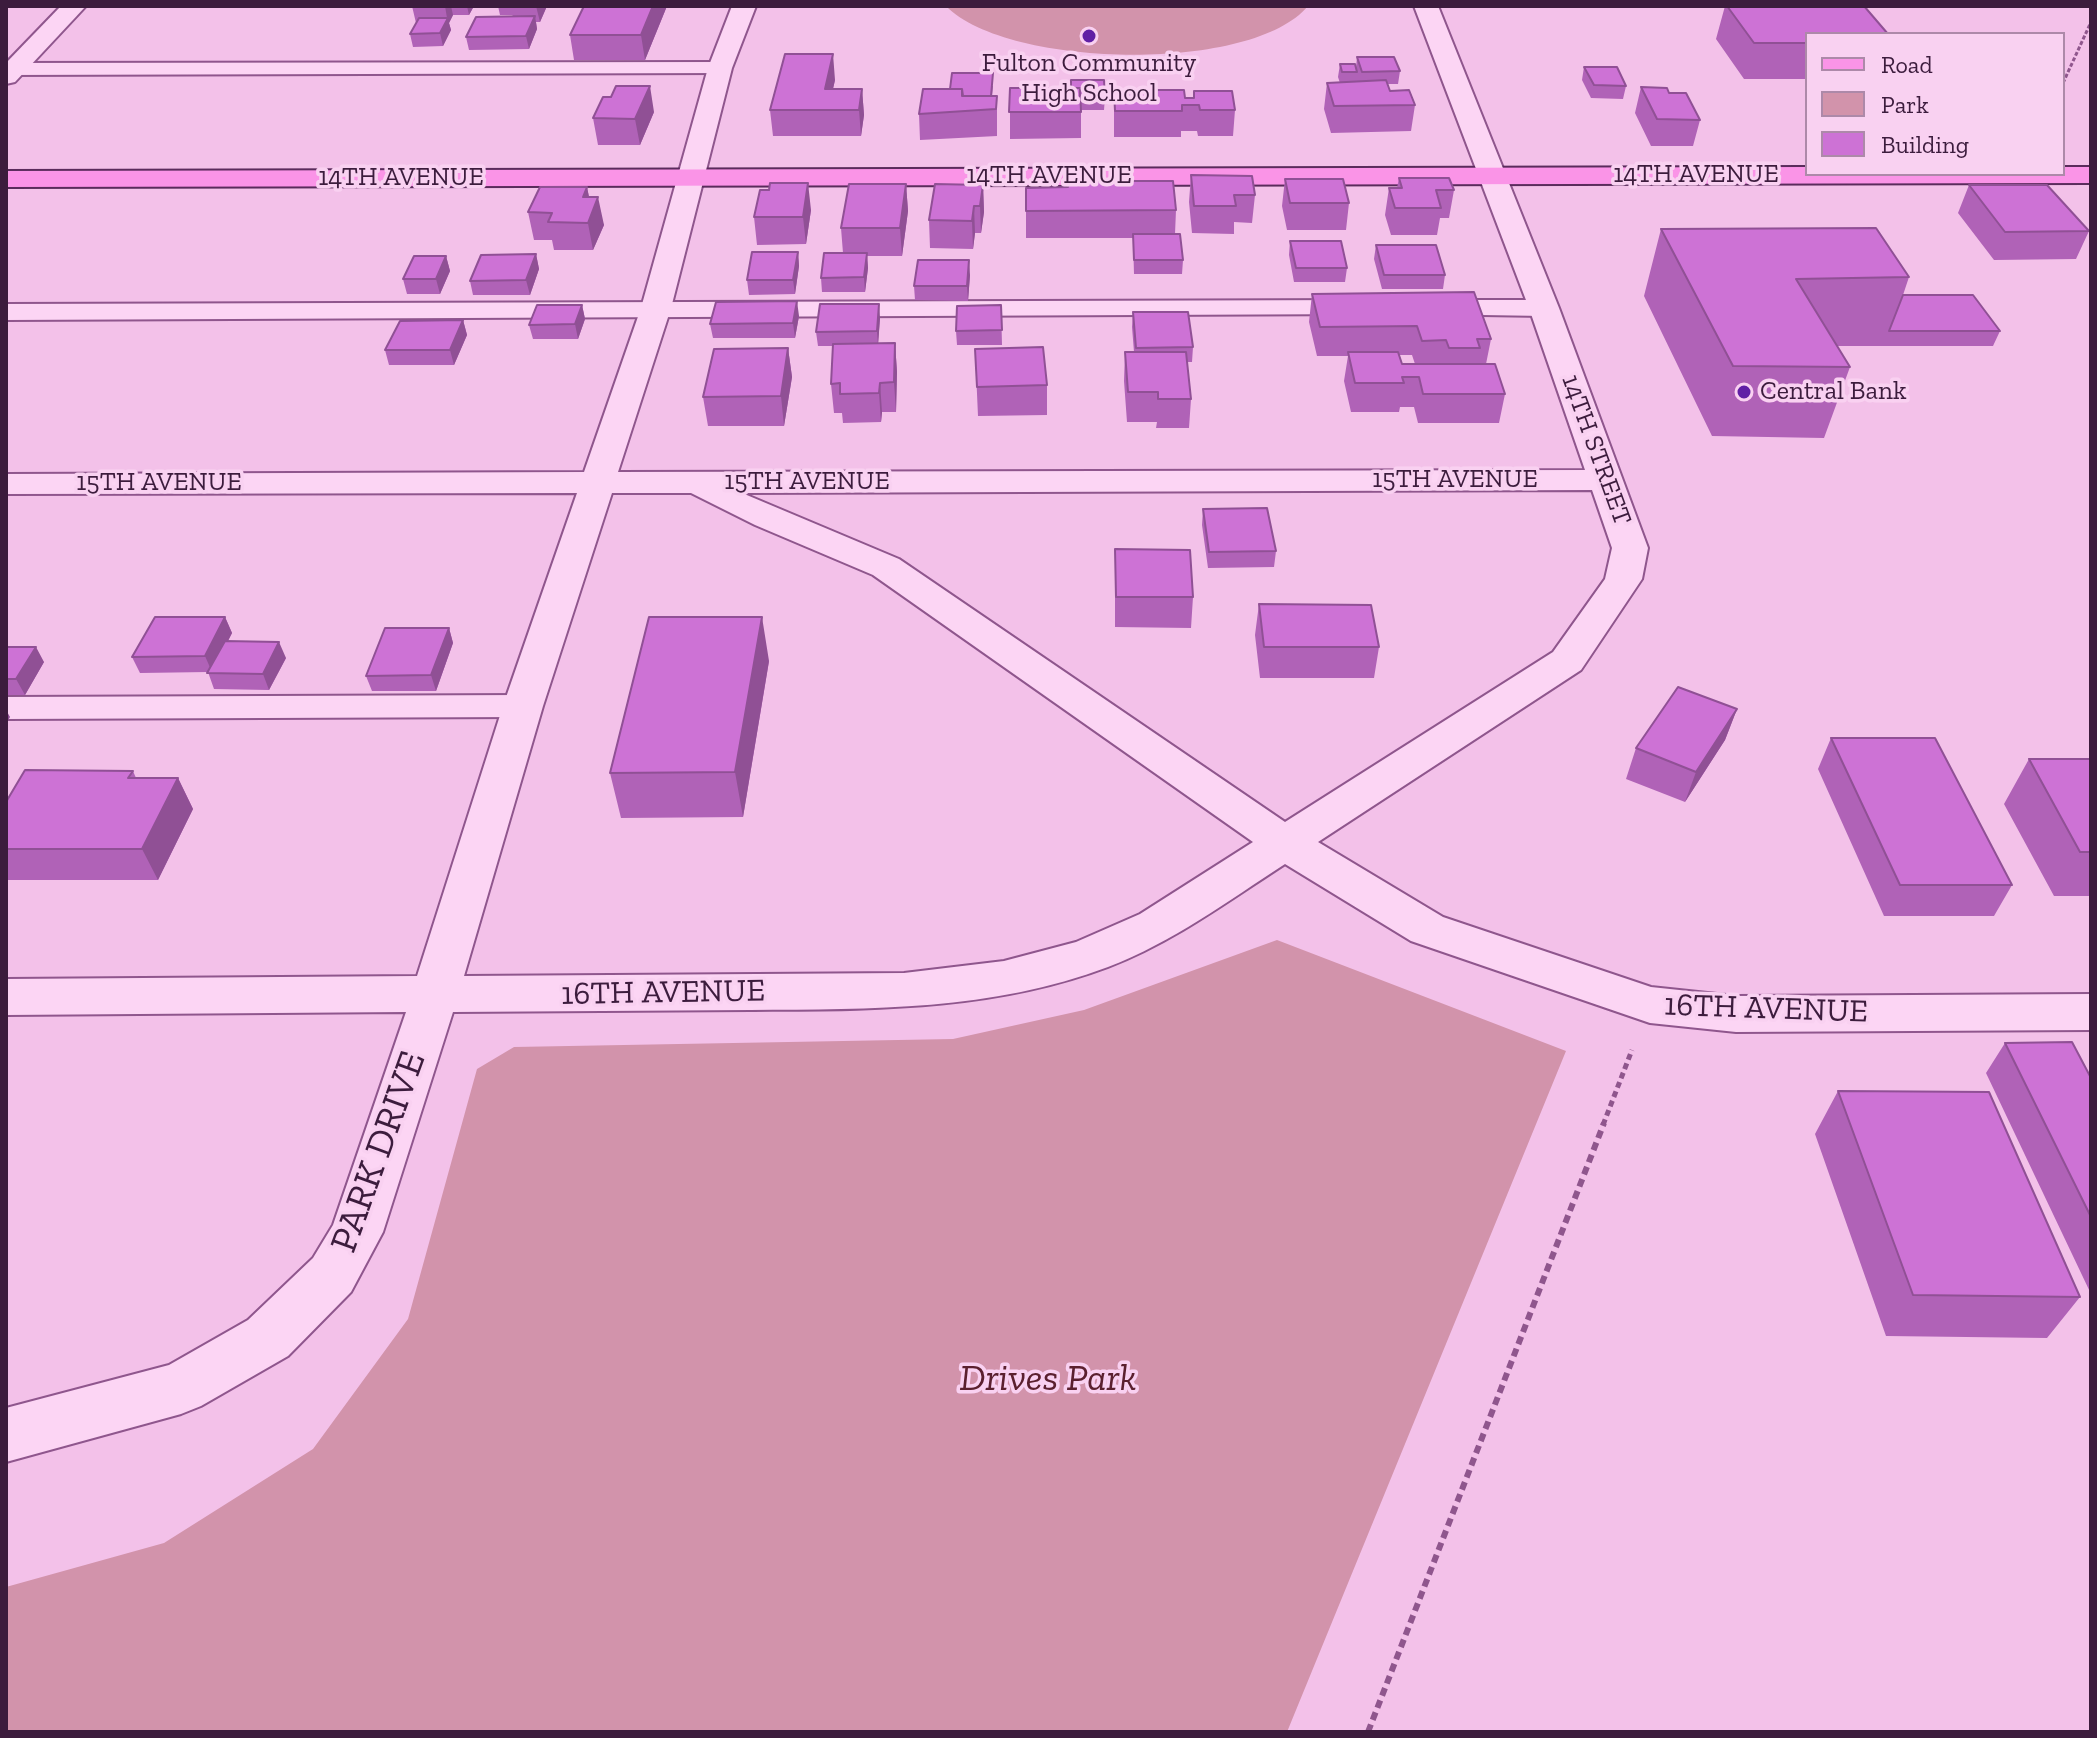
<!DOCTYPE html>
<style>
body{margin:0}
#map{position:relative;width:2097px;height:1738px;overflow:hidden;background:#f3c1e9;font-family:"Zilla Slab",serif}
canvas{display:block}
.frame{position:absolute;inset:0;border:8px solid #3c1c3d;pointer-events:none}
.legend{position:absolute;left:1805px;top:32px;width:260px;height:144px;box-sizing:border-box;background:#f9d1f1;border:2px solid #ad89a9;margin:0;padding:10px 14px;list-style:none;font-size:24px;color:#3c1c3d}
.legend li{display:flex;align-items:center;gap:16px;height:40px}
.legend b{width:40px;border:2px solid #ad89a9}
</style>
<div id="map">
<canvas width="2097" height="1738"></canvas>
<div class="frame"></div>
<ul class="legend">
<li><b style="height:10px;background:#fa94e7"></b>Road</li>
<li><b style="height:22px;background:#d293ab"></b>Park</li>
<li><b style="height:22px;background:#cd72d5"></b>Building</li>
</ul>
</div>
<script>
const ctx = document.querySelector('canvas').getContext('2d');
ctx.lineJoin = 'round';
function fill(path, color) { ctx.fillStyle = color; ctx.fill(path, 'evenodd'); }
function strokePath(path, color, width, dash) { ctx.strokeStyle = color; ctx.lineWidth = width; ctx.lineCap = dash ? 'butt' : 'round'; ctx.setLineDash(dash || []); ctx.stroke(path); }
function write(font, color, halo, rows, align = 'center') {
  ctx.font = font + ' "Zilla Slab",serif'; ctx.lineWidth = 7; ctx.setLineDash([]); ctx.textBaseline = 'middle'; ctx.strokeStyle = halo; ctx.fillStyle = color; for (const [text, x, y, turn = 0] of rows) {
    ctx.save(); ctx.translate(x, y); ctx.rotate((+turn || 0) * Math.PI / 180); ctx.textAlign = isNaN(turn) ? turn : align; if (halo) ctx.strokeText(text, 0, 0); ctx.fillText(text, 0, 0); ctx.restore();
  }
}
const green = new Path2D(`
 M946,6H1308C1251,74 1006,68 946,6Z
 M1277,940L1566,1051L1287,1732H6V1587L164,1543L313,1449L408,1319L477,1069L514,1047L953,1039L1084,1010Z`);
const pathFar2 = new Path2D(`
 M2063,83L2091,22`);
const pathFar1 = new Path2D(`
 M1603,1125L1632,1050`);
const path = new Path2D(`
 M1368,1732L1604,1123`);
const service = new Path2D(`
 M720,62L728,63L731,68L728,73L6,75V63Z
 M1363,300L1372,302L1376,308L1372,314L6,320V304Z
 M1429,300H1544L1553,302L1557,308L1553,314L1544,316L1420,314L1416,308L1420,302Z
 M523,695L535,698L540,706L535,714L523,717L6,719V697Z`);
const minor = new Path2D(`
 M732,6H756L732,68L671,308L618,472L1585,470L1529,308L1414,6H1438L1559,308L1648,548L1642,579L1581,670L1318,842L1443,917L1651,987L1736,996L2091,994V1030L1736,1032L1650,1023L1411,941L1285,864C1228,901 1173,942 1108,967C991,1011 872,1009 750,1010C651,1011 552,1011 453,1012L383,1232L351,1292L288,1356L201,1406L181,1414L6,1462V1408L169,1365L248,1320L313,1258L333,1225L406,1012L6,1015V979L417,976L503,706L577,493L6,494V474L584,472L641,308L708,68ZM1592,490L1612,548L1605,579L1553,652L1285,822L899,559L742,493ZM612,493H691L755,525L873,575L1253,842L1140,914L1076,942L1004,961L904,973L464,976L543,706Z`);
const tertiary = new Path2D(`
 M61,6H86L15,82L6,84V63Z`);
const primary = new Path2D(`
 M1807,167V174H2063V167H2091V183L6,187V171Z`);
const wall = new Path2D(`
 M412,6H474L469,15H453L449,23L451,30L443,46L413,47L410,34L416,23Z
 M498,6H547L540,22H536L537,29L529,49L469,50L466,37L513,16L512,15H500Z
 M584,6H667L645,60H574L570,35Z
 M1510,6H1666V8L1511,7Z
 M1725,6H1864L1807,34V79H1744L1716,39Z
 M1357,57L1400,71L1398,84H1388L1390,91L1415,105L1411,131L1331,133L1324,109L1327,83H1340L1338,77L1340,64L1356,68Z
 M1584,67L1626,86L1623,99L1591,98L1582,80Z
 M835,80L833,89H862L864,115L861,136H773L770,110Z
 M993,86L992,96H997V136L920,140L919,114L950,89Z
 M1641,87L1669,93L1700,120L1693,146H1651L1635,113Z
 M1010,88L1105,97L1104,110H1081V138L1010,139Z
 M1114,90L1185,98H1194V91L1235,110L1233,136H1198L1197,131H1181V137H1114Z
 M654,112L640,145H598L593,118Z
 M1191,175L1255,195L1252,223L1234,222V234L1192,233L1189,202Z
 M1399,178L1454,190L1449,218H1440L1437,235H1391L1385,215L1389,188H1397Z
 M1285,179L1349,203L1346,230H1287L1282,206Z
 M906,184L908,211L902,256H867L868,268L865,292H822L821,278L843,253L841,228Z
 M983,185L984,212L981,233H975L973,249L930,248L929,220Z
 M1969,185L2089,231L2076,259L1994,260L1958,213Z
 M587,187L589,197L604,225L593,250H554L552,240H534L528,212Z
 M1026,188L1176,210L1175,234L1183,260L1182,274H1134L1133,238H1026Z
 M811,210L806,244L757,245L754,217Z
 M1661,229L1909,277L1903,295L2000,331L1993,346H1837L1850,367L1824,438L1712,436L1644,296Z
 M1290,241L1347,268L1345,282H1294L1289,255Z
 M1376,245L1445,275L1443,289H1382L1374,259Z
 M798,252L799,266L795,294L749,295L747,280Z
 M536,254L539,269L530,295H473L470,281Z
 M446,256L450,271L440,294H407L403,279Z
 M970,275L968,301L915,300L914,286Z
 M1312,294L1491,339L1486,364L1505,394L1499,423H1418L1414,407H1400L1399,412H1351L1344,381L1348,356H1317L1309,322ZM1399,355H1412L1415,364H1402Z
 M582,305L585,319L578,339H533L529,325Z
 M1001,305L1002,345H957L956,331Z
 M1133,312L1193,347L1192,362H1187L1191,399L1189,428H1156L1157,422H1127L1124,381L1125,352H1134L1132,327Z
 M799,316L795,338H713L710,324Z
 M880,318L878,343H895L897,372L896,412H882L881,422L843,423L842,413H834L831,384L833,346H818L816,332Z
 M463,320L467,335L454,365H389L385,350Z
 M788,348L792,377L784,426H708L703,397Z
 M975,349L1047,385V415L978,416Z
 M1203,509L1276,551L1274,567L1208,568L1202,525Z
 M1115,549L1193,597L1191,628L1115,627Z
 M1259,604L1379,647L1374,678H1260L1255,635Z
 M225,617L232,633L228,641L286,658L269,690L214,689L208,672L140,673L132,657Z
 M449,628L453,643L436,691H372L366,676Z
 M6,647L44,662L25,695H6Z
 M769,661L743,817L621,818L610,773Z
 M1737,709L1725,740L1685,802L1626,779L1636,748Z
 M1831,738L2012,885L1994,916H1884L1818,769Z
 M2029,759H2091V896H2054L2004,804Z
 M133,771L136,778H178L193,809L158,880H6V794L8,798Z
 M2005,1043L2091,1078V1294L1986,1073Z
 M1838,1091L2080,1297L2047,1338L1886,1336L1815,1134Z`);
const shadedWall = new Path2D(`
 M445,6H451L453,15L449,23L451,30L443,46L440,33L447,18Z
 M467,6H474L469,15Z
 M536,6H547L540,22Z
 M653,6H667L645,60L641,35Z
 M535,16L537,29L529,49L526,36Z
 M833,54L835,80L828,110L825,89Z
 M650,86L654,112L640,145L635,119Z
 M862,89L864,115L861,136L859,110Z
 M808,183L811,210L806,244L803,217Z
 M906,184L908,211L902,256L900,228Z
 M983,185L984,212L981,233L980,206Z
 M587,187L592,212L598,197L604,225L593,250L583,197Z
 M974,206L975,233L973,249L972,221Z
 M798,252L799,266L795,294L793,280Z
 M867,253L868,268L865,292L864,277Z
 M536,254L539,269L530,295L526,280Z
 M446,256L450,271L440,294L436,279Z
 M969,260L970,275L968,301L967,286Z
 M797,301L799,316L795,338L793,323Z
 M879,304L880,318L878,346L877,331Z
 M582,305L585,319L578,339L575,324Z
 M463,320L467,335L454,365L450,350Z
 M895,343L897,372L896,412L894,382Z
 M788,348L792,377L784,426L781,396Z
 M880,383L882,412L881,422L879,393Z
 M225,617L232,633L212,672L205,656Z
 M762,617L769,661L743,817L735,772Z
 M449,628L453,643L436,691L431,675Z
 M279,642L286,658L269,690L263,674Z
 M36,647L44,662L25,695L16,679Z
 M1737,709L1725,740L1685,802L1696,772Z
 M6,710L10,717L6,724Z
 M178,778L193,809L158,880L142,849Z`);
const building = new Path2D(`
 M584,6H653L641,35H570Z
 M1727,6H1864L1888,34H1807V43H1754Z
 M535,16L526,36L466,37L476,17Z
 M419,18H448L440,33L410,34Z
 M785,54H833L825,89H862L859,110H770Z
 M1357,57H1394L1400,71L1362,72Z
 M1340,64H1355L1357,72H1342Z
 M1584,67H1617L1626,86L1594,85Z
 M952,73H993L991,96H963L962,89H950Z
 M1071,80H1104L1105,97H1080V88H1071Z
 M1386,80L1390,91L1409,90L1415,105L1334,106L1327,83Z
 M616,86H650L635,119L593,118L603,97H611Z
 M1641,87L1667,88L1669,93H1686L1700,120L1657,119Z
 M1010,88H1080L1081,112H1009Z
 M923,89H962V96H997L996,109L919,114Z
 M1114,90H1184L1185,98H1194V91H1232L1235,110H1200L1199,105H1182V111H1115Z
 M1191,175L1252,176L1255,195H1234L1236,206H1194Z
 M1399,178H1449L1454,190H1436L1441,208H1395L1389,188H1402Z
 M1285,179H1343L1349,203H1290Z
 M1068,181H1173L1176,210L1026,211V188L1068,187Z
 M770,183H808L803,217H754L760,190H769Z
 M849,184H906L900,228H841Z
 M935,184L983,185L980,206H974L972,221L929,220Z
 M1969,185H2047L2089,231L2005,232Z
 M540,187H587L583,197H598L588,223L548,222L552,213L528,212Z
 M1876,228L1909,277L1796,279L1850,367L1733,366L1661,229Z
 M1133,234H1180L1183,260H1134Z
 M1290,241H1341L1347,268H1296Z
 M1376,245H1436L1445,275H1384Z
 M752,252H798L793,280H747Z
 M824,253H867L864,277L821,278Z
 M536,254L526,280L470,281L481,255Z
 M414,256H446L436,279H403Z
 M918,260H969L967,286H914Z
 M1474,292L1491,339H1477L1480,348H1449L1446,340L1422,341L1417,326L1320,327L1312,294Z
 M1903,295H1973L2000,331H1889Z
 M797,301L793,323L710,324L716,302Z
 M820,304H879L877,331L816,332Z
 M537,305H582L575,324L529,325Z
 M1001,305L1002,330L956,331L957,306Z
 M1133,312H1188L1193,347L1136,348Z
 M463,320L450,350H385L400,321Z
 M895,343L894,382L880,383L879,393L840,394V383L831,384L833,344Z
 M1043,347L1047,385L977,387L975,349Z
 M788,348L781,396L703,397L714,349Z
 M1125,352H1186L1191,399H1158V392H1128Z
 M1348,352H1398L1402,364H1495L1505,394H1423L1419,377H1402L1404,383H1355Z
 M1267,508L1276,551L1209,552L1203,509Z
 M1115,549L1190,550L1193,597H1116Z
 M1259,604L1371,605L1379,647H1264Z
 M155,617H225L205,656L132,657Z
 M649,617H762L735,772L610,773Z
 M385,628H449L431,675L366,676Z
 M225,641L279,642L263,674L207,673Z
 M6,647H36L16,679H6Z
 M1678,687L1737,709L1696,772L1636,748Z
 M1831,738H1935L2012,885H1900Z
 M2029,759H2091V852H2080Z
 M25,770L133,771L128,778H178L142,849H6V802Z
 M2072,1042L2091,1078V1217L2005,1043Z
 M1838,1091L1989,1092L2080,1297L1913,1295Z`);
const markers = [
 [1089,36,8,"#611fa5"],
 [1744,392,8,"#611fa5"]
];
const farPoinames = [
 ["Fulton Community",1089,64],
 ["High School",1089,94],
 ["Central Bank",1760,392,"left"]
];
const farStreetnames = [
 ["14TH AVENUE",1696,175],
 ["14TH AVENUE",1049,176],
 ["14TH AVENUE",401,178],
 ["14TH STREET",1596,450,70],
 ["15TH AVENUE",1455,480],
 ["15TH AVENUE",807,482],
 ["15TH AVENUE",159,483]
];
const streetNames = [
 ["16TH AVENUE",663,993,-1],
 ["16TH AVENUE",1766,1009,2]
];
const nearStreetnames = [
 ["PARK DRIVE",379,1152,-70]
];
const nearParknames = [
 ["Drives Park",1048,1379]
];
fill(green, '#d293ab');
strokePath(service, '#8f568d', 4);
strokePath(minor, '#8f568d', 4);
strokePath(tertiary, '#8f568d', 4);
strokePath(primary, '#5a2b5c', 4);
strokePath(pathFar2, '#8f568d', 3, [4, 2]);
strokePath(pathFar1, '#8f568d', 5, [6, 4]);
strokePath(path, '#8f568d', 6, [8, 5]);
fill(service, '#fcd5f4');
fill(minor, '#fcd5f4');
fill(tertiary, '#fcd5f4');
fill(primary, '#fa94e7');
fill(wall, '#b062b7');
fill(shadedWall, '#905095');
fill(building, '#cd72d5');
strokePath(building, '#905095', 2);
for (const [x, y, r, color] of markers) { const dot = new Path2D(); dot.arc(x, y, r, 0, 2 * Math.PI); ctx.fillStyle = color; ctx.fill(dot); strokePath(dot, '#f9d1f1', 3); }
write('26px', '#3c1c3d', '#f9d1f1', farPoinames);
write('26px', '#3c1c3d', '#f9d1f1', farStreetnames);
write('32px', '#3c1c3d', '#f9d1f1', streetNames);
write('38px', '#3c1c3d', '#f9d1f1', nearStreetnames);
write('italic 38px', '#5b202f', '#f9d1f1', nearParknames);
</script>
